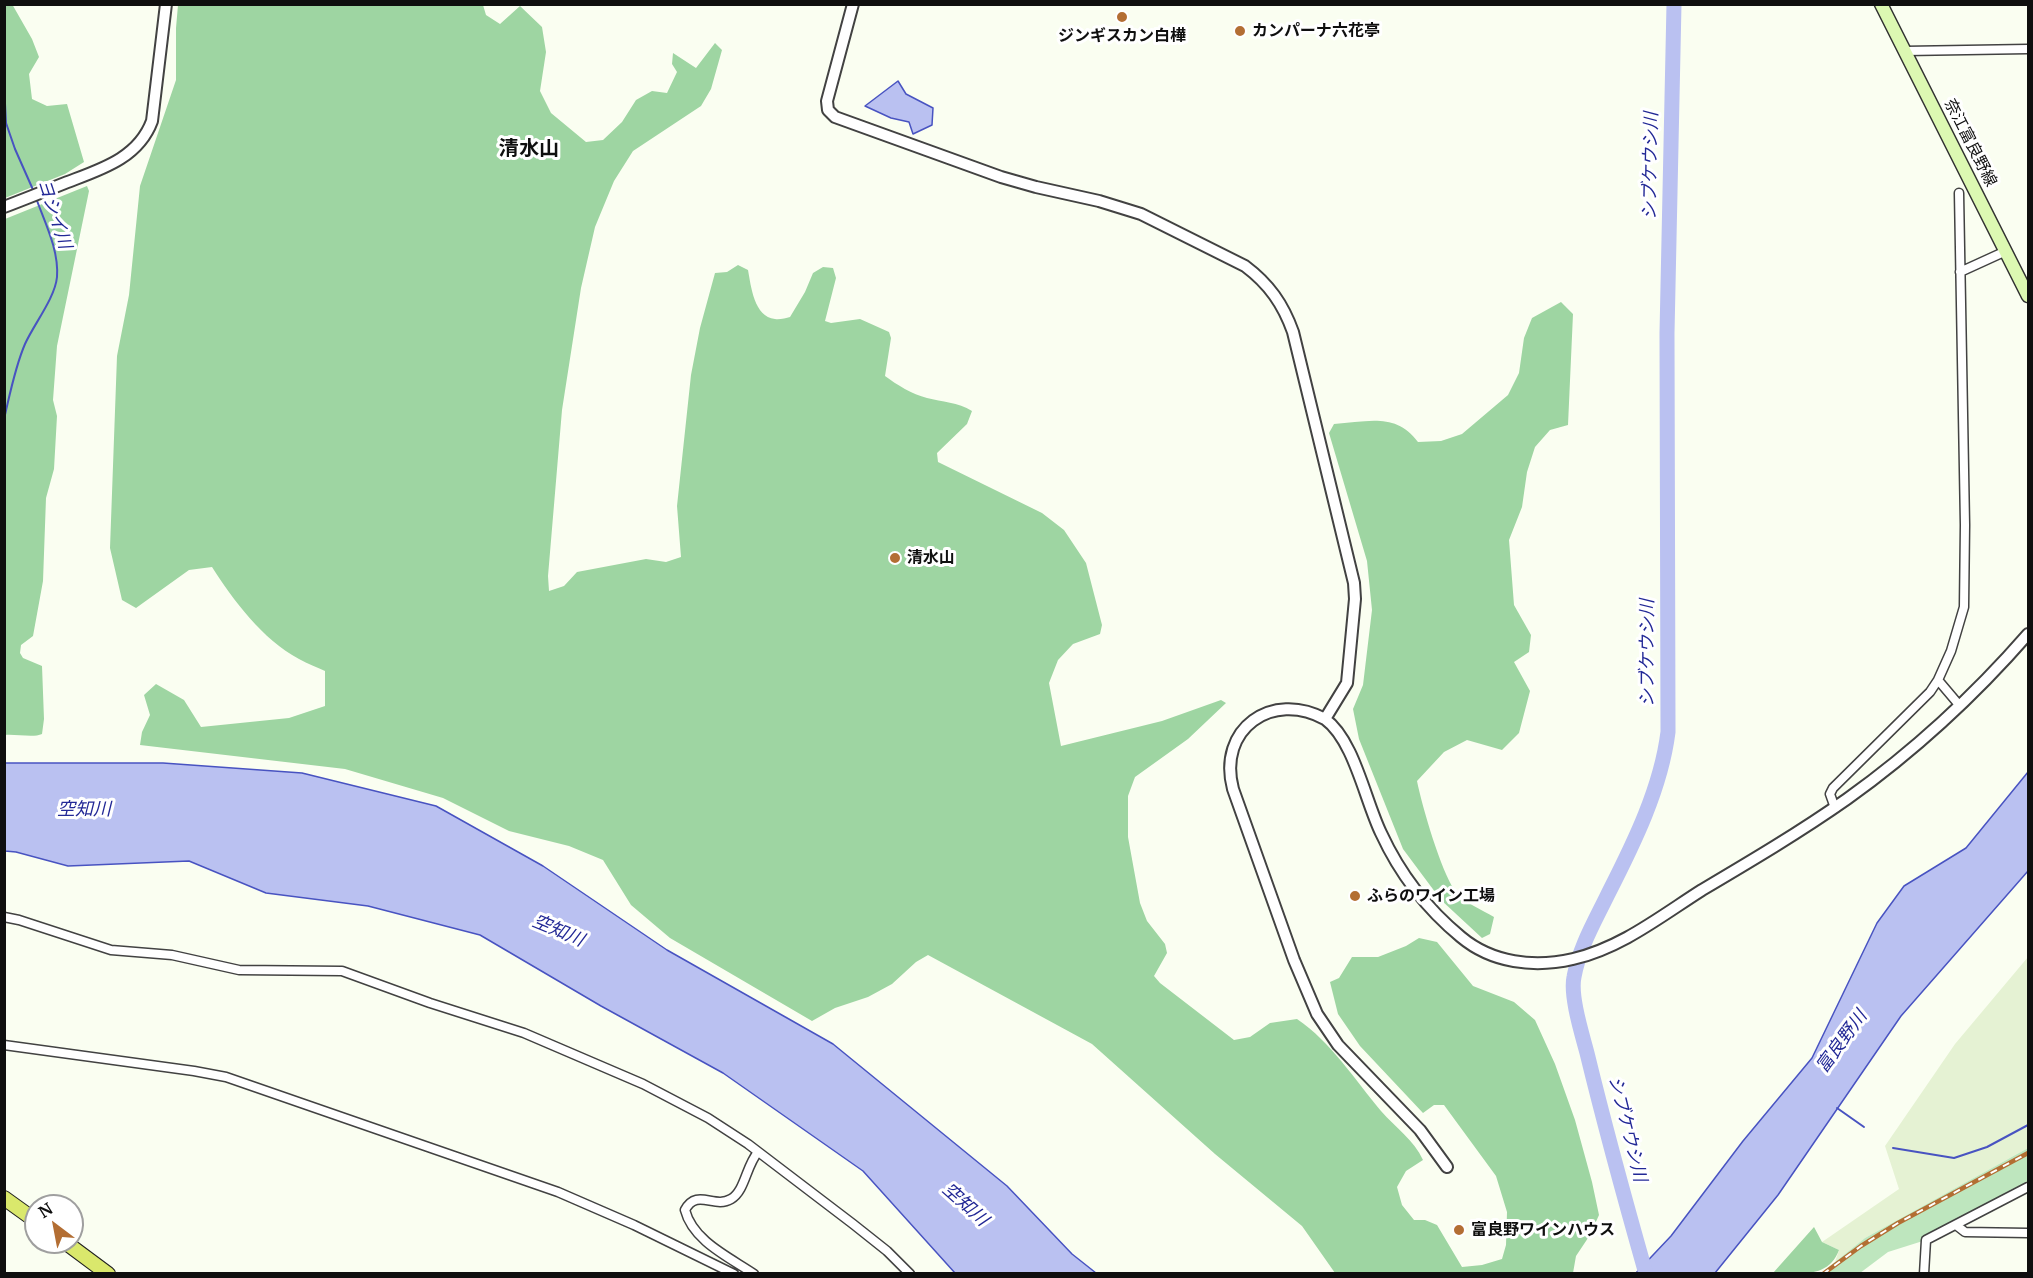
<!DOCTYPE html>
<meta charset="utf-8">
<style>
body{margin:0}
#map{position:relative;width:2033px;height:1278px;overflow:hidden;background:#fafef1;font-family:Merriweather,serif}
canvas{display:block}
.frame{position:absolute;inset:0;border:6px solid #0f0f0f;pointer-events:none}
.north{position:absolute;left:24px;top:1194px;width:60px;height:60px;box-sizing:border-box;background:#fff;border:2px solid #9f9f9f;border-radius:50%;rotate:328deg;font-size:16px;font-weight:700;line-height:24px;text-align:center;color:#0f0f0f}
.north::after{content:'';display:block;margin:auto;width:21px;height:27px;background:#b36e33;clip-path:polygon(50% 0,100% 100%,50% 72%,0 100%)}
</style>
<div id="map">
<canvas width="2033" height="1278"></canvas>
<div class="frame"></div>
<div class="north">N</div>
</div>
<script>
const ctx = document.querySelector('canvas').getContext('2d');
ctx.lineJoin = 'round';
function fill(path, color) { ctx.fillStyle = color; ctx.fill(path, 'evenodd'); }
function strokePath(path, color, width, dash) { ctx.strokeStyle = color; ctx.lineWidth = width; ctx.lineCap = dash ? 'butt' : 'round'; ctx.setLineDash(dash || []); ctx.stroke(path); }
function write(font, color, halo, rows, align = 'center') {
  ctx.font = font + ' Merriweather,"Noto Sans JP",serif'; ctx.lineWidth = 6; ctx.setLineDash([]); ctx.textBaseline = 'middle'; ctx.strokeStyle = halo; ctx.fillStyle = color; for (const [text, x, y, turn = 0] of rows) {
    ctx.save(); ctx.translate(x, y); ctx.rotate((+turn || 0) * Math.PI / 180); ctx.textAlign = isNaN(turn) ? turn : align; if (halo) ctx.strokeText(text, 0, 0); ctx.fillText(text, 0, 0); ctx.restore();
  }
}
const farmland = new Path2D(`
 M2028,957V1148L1865,1238L1835,1262L1839,1250L1822,1242L1899,1189L1885,1146L1955,1044Z`);
const green = new Path2D(`
 M2028,1148V1187L1926,1240L1888,1252L1860,1273L1820,1274L1865,1238Z`);
const forest = new Path2D(`
 M12,4L32,39L39,57L29,74L32,99L47,106L67,104L84,162L65,174L5,198L4,5Z
 M178,5H483L486,15L500,24L520,6L542,27L546,52L540,91L551,113L586,142L603,140L622,122L636,100L652,91L667,93L677,72L672,64L673,53L696,68L715,43L722,50L711,89L701,106L633,151L614,181L595,227L581,288L562,410L548,576L549,591L564,586L577,572L646,559L666,562L681,557L677,506L691,375L700,328L715,273L727,272L738,265L748,270C751,286 754,317 775,319C779,320 786,318 790,317L805,292L813,273L823,267L833,268L836,278L825,321L831,323L860,319L889,332L891,338L885,376C897,385 912,394 927,398C942,402 958,402 972,411L967,424L937,453L938,462L1042,513L1064,530L1086,563L1102,625L1100,634L1073,644L1058,660L1049,683L1061,746L1162,721L1221,700L1226,703L1188,739L1135,777L1128,796V837L1140,903L1147,921L1165,944L1167,953L1154,976L1160,983L1234,1040L1250,1037L1270,1023L1297,1019C1331,1042 1355,1080 1381,1111C1396,1128 1414,1140 1423,1160L1406,1171L1397,1187L1402,1205L1414,1220H1425L1437,1225L1462,1267L1482,1265L1502,1259L1506,1245L1507,1212L1496,1176L1444,1105H1434L1423,1113L1360,1046L1338,1014L1330,982L1339,978L1352,957H1378L1406,946L1419,938L1437,942L1473,986L1514,1002L1535,1020L1555,1064L1575,1120L1592,1182L1599,1215L1590,1235L1576,1256L1573,1273H1335L1302,1226L1215,1154L1092,1044L928,955L916,962L892,984L868,997L835,1008L812,1021L670,938L631,905L603,860L569,846L509,831L443,798L345,769L140,745L142,732L150,715L144,695L156,684L184,700L201,727L289,718L325,706V671C317,667 308,664 299,659C262,639 234,601 212,567L189,570L136,608L122,600L110,548L117,356L129,295L140,186L176,80V28Z
 M87,186L89,191L57,346L53,400L57,416L54,469L46,498L43,581L33,636L21,645L20,653L23,658L42,666L44,719L42,734C34,738 16,734 5,735V219Z
 M1561,302L1573,314L1568,425L1550,430L1535,447L1527,472L1522,507L1509,540L1514,605L1531,635L1529,652L1514,662L1530,691L1519,733L1502,750L1467,740L1444,752L1417,781C1422,806 1441,871 1455,891C1463,902 1482,910 1494,917L1490,934L1482,938L1441,900L1403,849L1359,739L1353,709L1363,685L1372,610L1367,561L1329,433L1334,424C1367,422 1396,412 1418,442L1441,441L1462,434L1508,395L1519,373L1524,338L1532,318Z
 M1814,1227L1822,1242L1839,1250C1829,1278 1800,1274 1773,1273Z`);
const water = new Path2D(`
 M898,81L906,94L933,108L932,125L913,134L909,122L891,118L865,106Z
 M5,763H163L302,773L436,806L543,866L667,950L833,1044L1007,1186L1072,1254L1096,1273H955L863,1171L723,1073L601,1006L480,935L368,906L266,893L189,861L68,866L16,852L5,851Z
 M2028,772V871L1901,1016L1778,1195L1715,1273H1636L1671,1236L1743,1141L1812,1058L1877,923L1904,886L1966,848Z`);
const stream = new Path2D(`
 M4,84L6,123L15,149L34,192
 M4,419C10,394 15,367 25,344C34,324 55,298 57,277C59,250 45,223 36,198
 M1837,1108L1864,1127
 M1893,1148L1954,1158L1987,1147L2028,1125`);
const river = new Path2D(`
 M1646,1274C1625,1200 1605,1127 1587,1053C1582,1034 1570,996 1574,977C1579,948 1595,921 1608,894C1634,843 1661,788 1668,732L1667,333L1674,4`);
const minor = new Path2D(`
 M1905,51L2028,49
 M1960,272L2006,251
 M1938,680L1960,706
 M1835,808L1830,794L1833,788L1930,692L1938,680L1951,651L1964,607L1965,525L1959,193
 M4,917L19,920L111,950L172,955L239,970L342,971L430,1003L524,1033L643,1084L708,1118L748,1144L853,1224L887,1251L910,1274
 M4,1045L194,1071L226,1077L558,1192L634,1225L734,1274
 M1956,1225L1965,1232L2028,1233
 M754,1274C729,1257 693,1241 685,1210C697,1188 714,1209 731,1199C745,1191 746,1166 758,1152
 M1924,1274L1926,1240L2028,1187`);
const tertiary = new Path2D(`
 M853,4L827,101L828,110L835,117L1001,177L1036,187L1099,201L1141,214L1245,266C1269,284 1283,304 1293,332L1354,583L1355,599L1347,683L1325,719C1354,740 1365,800 1381,833C1399,872 1427,909 1461,937C1492,963 1534,968 1573,959C1621,948 1661,916 1702,890C1751,861 1800,832 1847,799C1914,751 1974,696 2028,634
 M4,207C25,199 45,191 65,183C99,170 138,159 152,121L166,4
 M1325,719C1272,690 1217,729 1233,789L1294,960L1317,1014L1338,1045L1420,1130L1447,1167`);
const secondary = new Path2D(`
 M1881,4L2028,296`);
const trunk = new Path2D(`
 M4,1198L36,1221
 M65,1242L108,1274`);
const rail = new Path2D(`
 M1823,1274L1861,1246L1898,1223L2028,1153`);
const markers = [
 [1122,17,6,"#b36e33"],
 [1240,31,6,"#b36e33"],
 [895,558,6,"#b36e33"],
 [1355,896,6,"#b36e33"],
 [1459,1230,6,"#b36e33"]
];
const poiNames = [
 ["カンパーナ六花亭",1252,31],
 ["ジンギスカン白樺",1122,36,"center"],
 ["清水山",907,558],
 ["ふらのワイン工場",1367,896],
 ["富良野ワインハウス",1471,1230]
];
const streetNames = [
 ["奈江富良野線",1970,143,63]
];
const waterNames = [
 ["シブケウシ川",1651,166,-89],
 ["ヨシイ川",54,214,72],
 ["シブケウシ川",1648,653,-90],
 ["空知川",84,810],
 ["空知川",558,931,23],
 ["富良野川",1842,1042,-54],
 ["シブケウシ川",1627,1129,76],
 ["空知川",965,1205,42]
];
const quarterNames = [
 ["清水山",529,149]
];
fill(farmland, '#e5f2d3');
fill(green, '#bee6be');
fill(forest, '#9ed5a2');
fill(water, '#bac1f1');
strokePath(water, '#4853c1', 1.5);
strokePath(stream, '#4853c1', 2);
strokePath(river, '#bac1f1', 15);
strokePath(minor, '#424242', 11);
strokePath(tertiary, '#424242', 14);
strokePath(secondary, '#313131', 15);
strokePath(trunk, '#202020', 16);
strokePath(minor, '#fff', 8);
strokePath(tertiary, '#fff', 10);
strokePath(secondary, '#dcf8b2', 12);
strokePath(trunk, '#dae86c', 14);
strokePath(rail, '#b36e33', 4.5);
strokePath(rail, '#fff', 2, [7]);
for (const [x, y, r, color] of markers) { const dot = new Path2D(); dot.arc(x, y, r, 0, 2 * Math.PI); ctx.fillStyle = color; ctx.fill(dot); strokePath(dot, '#fff', 2); }
write('bold 16px', '#0f0f0f', '#fff', poiNames, 'left');
write('16px', '#0f0f0f', '#fff', streetNames);
write('italic 18px', '#222896', '#fff', waterNames);
write('bold 20px', '#0f0f0f', '#fff', quarterNames);
</script>
